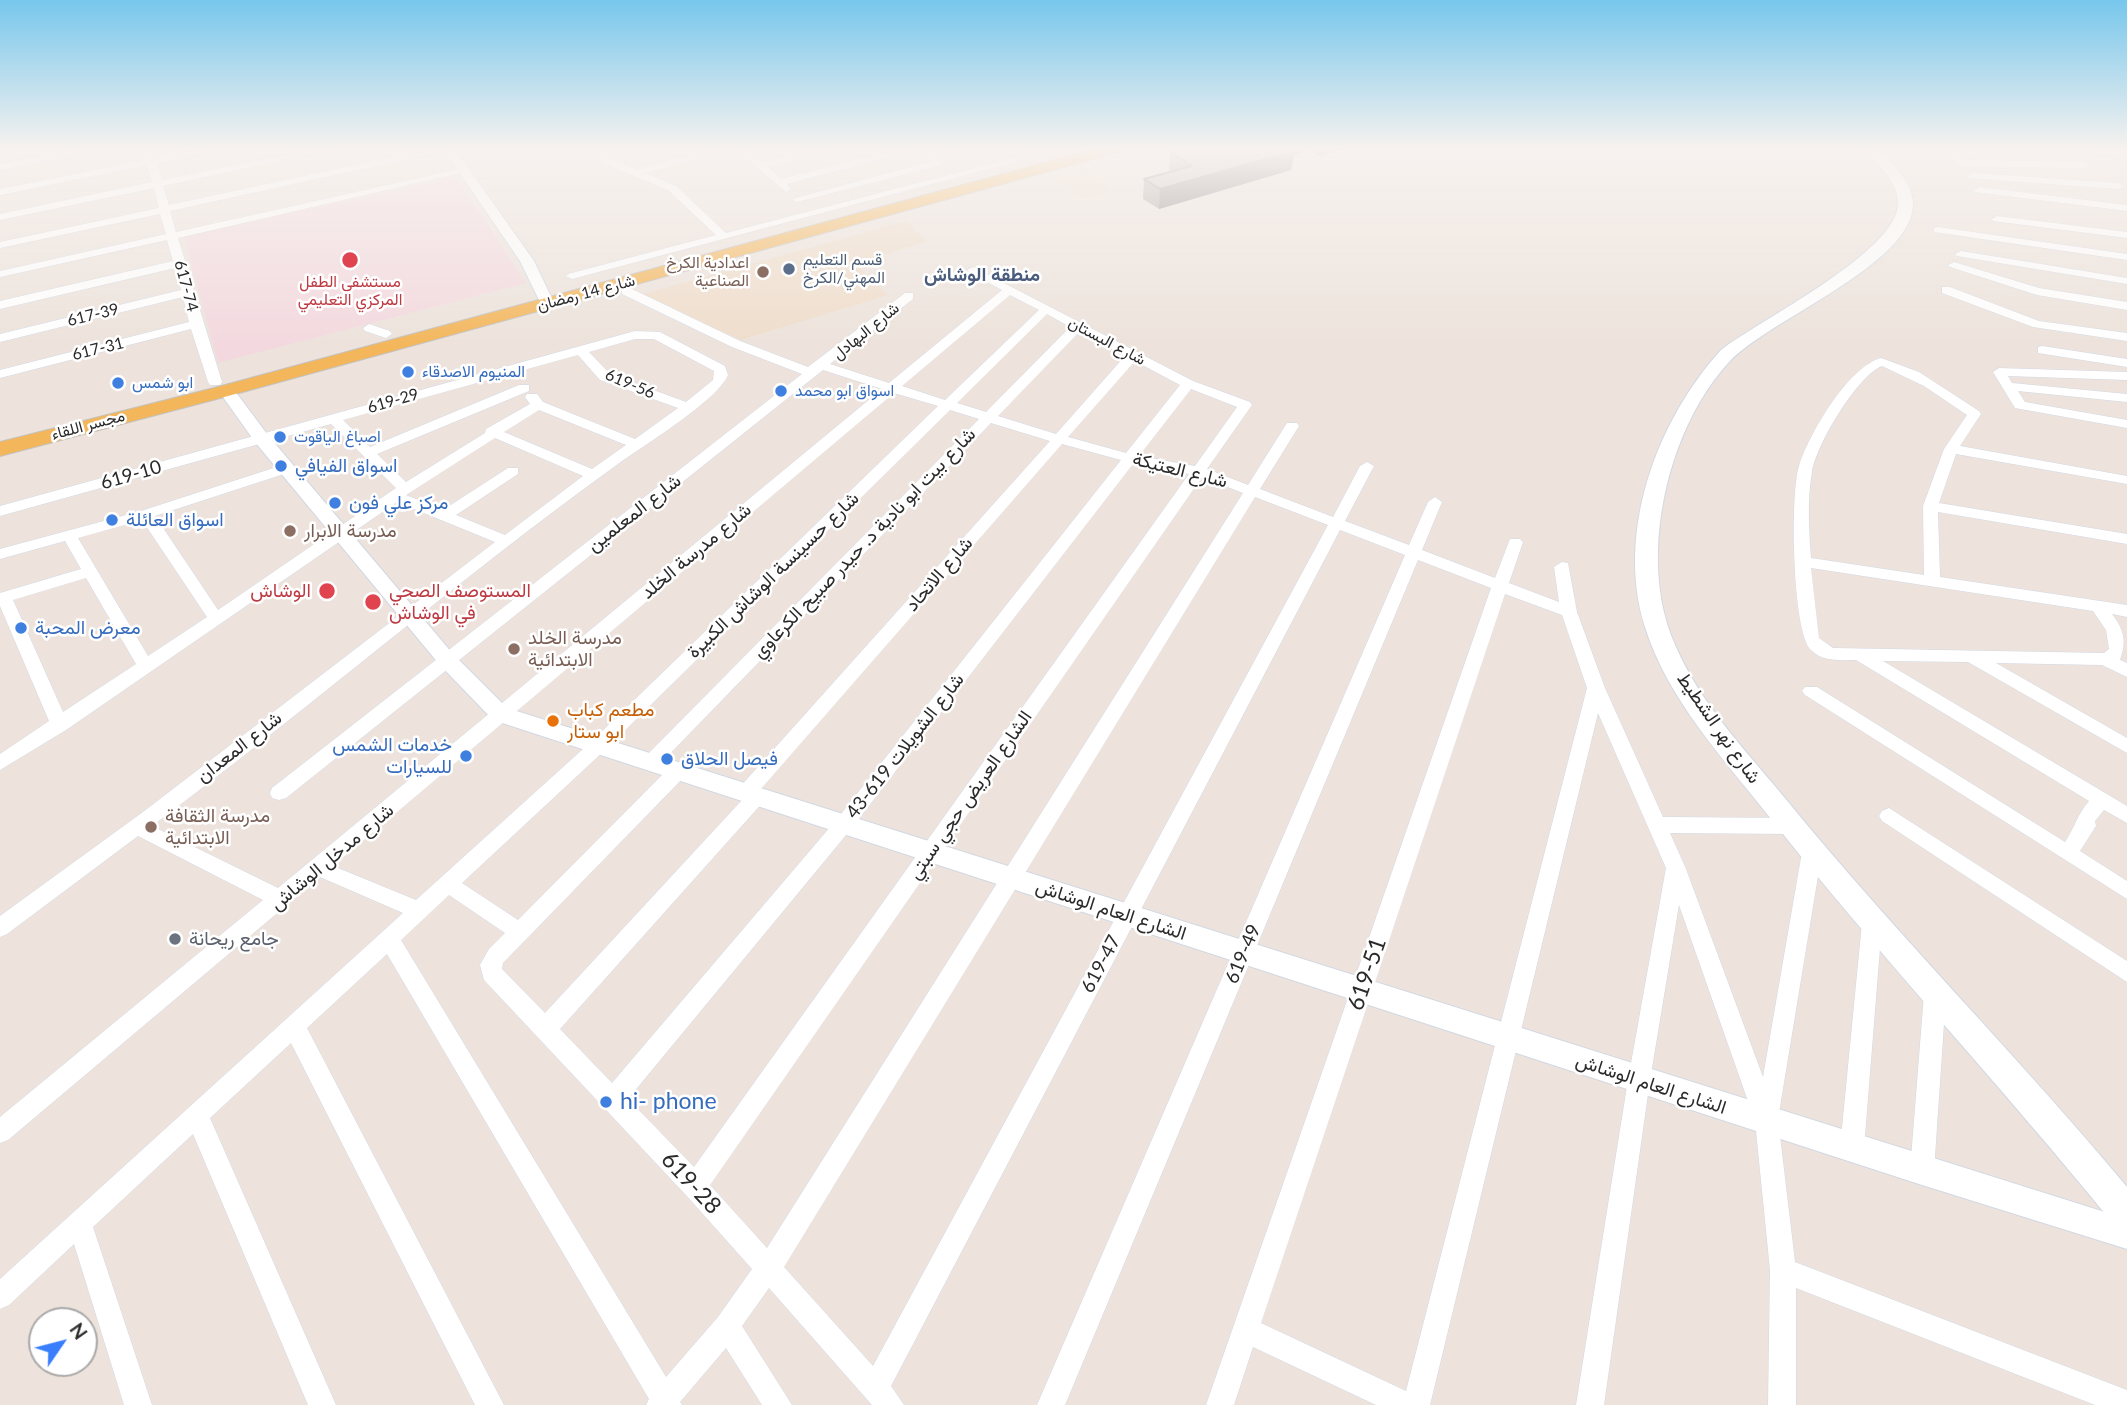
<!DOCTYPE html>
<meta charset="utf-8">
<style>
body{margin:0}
#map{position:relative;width:2127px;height:1405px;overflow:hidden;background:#ede3dc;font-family:Lato,sans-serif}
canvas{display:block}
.north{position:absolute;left:28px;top:1307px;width:70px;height:70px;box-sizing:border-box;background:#fff;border:2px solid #aaa;border-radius:50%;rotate:55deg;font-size:19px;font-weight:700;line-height:28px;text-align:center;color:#2a2a2a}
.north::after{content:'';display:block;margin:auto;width:24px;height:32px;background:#397efd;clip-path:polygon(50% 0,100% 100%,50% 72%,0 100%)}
</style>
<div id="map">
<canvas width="2127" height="1405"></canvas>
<div class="north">N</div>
</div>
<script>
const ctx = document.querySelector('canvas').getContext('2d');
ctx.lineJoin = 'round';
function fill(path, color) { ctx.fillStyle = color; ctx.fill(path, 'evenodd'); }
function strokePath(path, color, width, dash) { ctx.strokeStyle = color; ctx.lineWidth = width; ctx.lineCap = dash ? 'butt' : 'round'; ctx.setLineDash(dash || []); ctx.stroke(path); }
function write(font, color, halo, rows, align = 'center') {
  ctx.font = font + ' Lato,Vazirmatn,sans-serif'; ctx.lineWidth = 5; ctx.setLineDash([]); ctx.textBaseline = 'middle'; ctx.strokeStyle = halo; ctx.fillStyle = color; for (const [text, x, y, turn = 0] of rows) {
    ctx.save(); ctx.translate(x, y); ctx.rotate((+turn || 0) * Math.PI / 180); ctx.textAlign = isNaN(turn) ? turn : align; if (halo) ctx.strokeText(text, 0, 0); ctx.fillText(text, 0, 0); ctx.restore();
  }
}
const education = new Path2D(`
 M1086,173L1112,191L1082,199L1056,180Z
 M906,221L927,241L855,264L888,295L741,340L643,294Z`);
const medical = new Path2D(`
 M456,177L526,283L218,363L184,236Z`);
const minor = new Path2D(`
 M79,149H99L0,170V164Z
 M143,149H153L155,158L200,149H219L157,163L162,180L314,149H333L163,186L169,205L406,154L402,149H412L415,153L453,149L170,211L176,232L464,168L469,171L178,238L222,382L220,385H210L208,382L191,329L0,378V370L189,322L183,297L0,342V334L181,290L175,268L0,309V301L173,261L167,240L0,277V271L166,234L160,214L0,248V242L159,208L154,188L0,220V214L152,182L147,165L0,195V189L146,160Z
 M592,149H602L611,159L636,169L718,149H735L645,173L676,186L726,233L1048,149H1064L572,279L566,276L568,274L716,235L668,190L603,163Z
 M736,149H747L762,163L819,149H836L768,167L781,179L901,149H917L787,184L791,189L786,192Z
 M951,149H969L929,160L924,157Z
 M1937,149H2064L2063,153L2060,154L1954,153L1964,160L2084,162L2089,165L2084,168L1962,166Z
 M2073,149L2127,151V157L2078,152Z
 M937,160L942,163L941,165L797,202L792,199Z
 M1973,173L2118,183L2123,186L2118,189L1969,178L1968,176Z
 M1979,187L2127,205V211L1975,192L1974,190Z
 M1997,216L2127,232V238L1993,221L1992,219Z
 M1938,227L2127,254V260L1934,232V228Z
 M1961,251L2127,278V284L1957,256L1955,254Z
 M1954,262L2039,288L2127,302V310L2037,295L1950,267L1948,265Z
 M973,267L1193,381L1250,402L1252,405L1207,469L1248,485L1287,423H1297L1299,426L1260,489L1333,517L1360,466L1367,462L1374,466L1345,521L1409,545L1428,502L1435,497L1442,502L1422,550L1495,578L1510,539H1520L1523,542L1509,583L1559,602L1554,567L1562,562L1568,563L1577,612L1605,688L1663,817L1792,818L1799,821L1802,826L1799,831L1792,834L1670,833L1686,869L1763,1077L1802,852L1805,846L1812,844L1819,846L1822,852L1778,1119L1795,1262L2127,1390V1405H2095L1796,1288V1405H1768L1770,1270L1755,1121L1679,905L1650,1080L1604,1405H1576L1628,1080L1666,868L1598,713L1430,1405H1376L1253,1347L1234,1405H1206L1491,588L1418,560L1065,1405H1037L1405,555L1340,530L891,1386L904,1405H872L769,1288L742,1326L792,1405H762L726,1348L680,1402L682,1405H646L649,1399L387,954L307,1028L504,1405H475L291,1043L210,1118L336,1405H308L193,1134L93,1227L152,1405H124L74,1244L9,1305L0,1309V1279L403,913L320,877L8,1140L0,1143V1117L263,900L138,836L7,934L0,937V916L143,812L495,542L397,502L66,730L0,770V754L49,721L0,606V593L81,569L65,541L0,559V549L141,511L283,465H293V471L155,516L218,610L396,488L331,424L0,516V506L635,331L660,332L725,366L728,375C718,400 643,446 618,464C458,579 310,708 152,826L278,888L882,389L823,370L286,798L279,800L272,798L270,793L272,788L802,374L732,347L622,294V288H630L740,341L808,367L905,293H913V299L830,364L889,383L1002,290L969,272L967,270ZM1010,295L1039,310L945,400L902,386ZM1047,314L1070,327L986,412L957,403ZM1080,331L1125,356L1056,434L998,416ZM635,339H654L714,371L713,380L686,402L610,374L589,352ZM578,355L600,380L678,408L635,439L543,402L537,394H527L525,397L530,404L486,429L485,433L406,482L377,454L529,391V385H519L370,447L343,420ZM1135,361L1180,385L1126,453L1068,437ZM1191,389L1237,407L1195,466L1139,456ZM894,393L938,406L593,740L416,900L333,866ZM539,410L626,445L592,469L504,432ZM950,410L979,419L645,757L642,762L645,767H657L991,423L1050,441L739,788L737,793L743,799L545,1013L502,969L503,963L685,776L687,771L685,766H671L518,920L462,883L605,750ZM495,438L583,476L505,535L456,515L518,474V468H508L443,510L406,495ZM1062,444L1121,460L837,819L612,1083L560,1029L764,801L766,796L760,790ZM1133,464L1189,474L694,1167L628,1099L851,829ZM1202,477L1243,493L767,1248L710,1185ZM1255,497L1328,525L873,1366L784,1267ZM142,520L207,617L148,656L78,538ZM86,578L136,664L63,712L13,600ZM1505,594L1562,615L1587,688L1406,1391L1261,1323ZM449,895L505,933L489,949L480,965L484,980L686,1195L752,1269L718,1317L666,1377L401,940Z
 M1942,287H1950L2039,321L2127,333V341L2033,327L1942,293Z
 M369,324L390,331L392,334L386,338L365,331L363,328Z
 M2042,346L2127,359V367L2038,353V347Z
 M1881,358L1919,372L1979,411L1981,414L1960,446L2127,476V484L1956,454L1939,503L2127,534V544L1938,512L1940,577L2127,605V617L2112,614C2124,630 2127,641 2120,660L2127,663V677L2102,665L1996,663L2127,738V753L1968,662L1883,661L2127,806V823L2104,810L2095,821L2096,826L2080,851L2127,881V899L1805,695L1802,691L1805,687H1817L2065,842C2075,827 2077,815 2089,801L1856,660C1840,660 1823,662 1811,650C1792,633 1790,491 1799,466C1809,434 1848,367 1881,358ZM1882,366L1924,386L1967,415L1944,449L1923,506L1924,575L1811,558C1809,530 1807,499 1812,472C1816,445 1857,376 1882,366ZM1811,568L2093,611L2106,630L2109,649L2104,653L1833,648L1819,638Z
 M1999,368L2127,372V380L2008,376L2012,383L2127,394V402L2018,391L2025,402L2127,420V428L2015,408L1993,372Z
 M1889,808L2127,961V982L1882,821L1879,816L1882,811Z
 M1872,914L1879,917L1882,923L1864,1148L1860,1156L1852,1160L1844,1156L1840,1148L1862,923L1865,917Z
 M1935,984L1943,987L1946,994L1934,1171L1930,1179L1922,1183L1914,1179L1910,1171L1924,994L1927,987Z`);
const tertiary = new Path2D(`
 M443,149H455L534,261L554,303L552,306H542L520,261Z
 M226,385L232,387L267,434L453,654L507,708L2127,1219V1249L1922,1185L493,720L439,664L255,442L218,390Z`);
const secondary = new Path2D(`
 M1865,149H1879C1892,163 1914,184 1913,205C1911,265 1770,319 1730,361C1685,409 1660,484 1658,550C1657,583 1662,617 1676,647C1701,705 1749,754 1789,803C1897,935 2018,1056 2127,1187V1231L2115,1226C2002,1086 1878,955 1767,814C1722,757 1667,698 1645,627C1615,533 1657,420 1721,350C1758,321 1899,251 1898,203C1898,181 1877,165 1865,149Z`);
const primary = new Path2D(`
 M1095,149H1121L1119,152L228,396L0,456V442L214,388Z`);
const wall = new Path2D(`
 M1181,149H1343L1319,156L1308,150L1294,155L1291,170L1159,209L1143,199L1144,179L1169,172L1170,152Z`);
const shadedWall = new Path2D(`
 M1276,149H1308V150L1294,155L1291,170L1159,209L1160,189Z
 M1320,149H1343L1319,156Z`);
const building = new Path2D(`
 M1181,149H1291L1294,151L1160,189L1144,179L1192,166L1170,152Z`);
const markers = [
 [350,260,9,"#e0444e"],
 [789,269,7,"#5c6f8a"],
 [763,272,7,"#8d6e63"],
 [408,372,7,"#3f7fe0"],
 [118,383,7,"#3f7fe0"],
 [781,391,7,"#3f7fe0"],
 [280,437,7,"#3f7fe0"],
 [281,466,7,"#3f7fe0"],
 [335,503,7,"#3f7fe0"],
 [112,520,7,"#3f7fe0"],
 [290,531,7,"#8d6e63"],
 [327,591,9,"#e0444e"],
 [373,602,9,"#e0444e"],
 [21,628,7,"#3f7fe0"],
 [514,649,7,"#8d6e63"],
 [553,721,7,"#e8710a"],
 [466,756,7,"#3f7fe0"],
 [667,759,7,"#3f7fe0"],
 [151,827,7,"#8d6e63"],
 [175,939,7,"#6b7280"],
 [606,1102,7,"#3f7fe0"]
];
const farServicenames = [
 ["قسم التعليم",803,260],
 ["المهني/الكرخ",803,278]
];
const farEducationnames = [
 ["اعدادية الكرخ",749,263],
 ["الصناعية",749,281]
];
const farHealthnames = [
 ["مستشفى الطفل",350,282],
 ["المركزي التعليمي",350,300]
];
const farStreetnames = [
 ["617-74",186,286,75],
 ["شارع 14 رمضان",586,293,-15],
 ["617-39",93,315,-14],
 ["شارع البهادل",866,331,-39],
 ["شارع البستان",1107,341,28],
 ["617-31",98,349,-14],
 ["619-56",630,384,23],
 ["619-29",393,401,-16],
 ["مجسر اللقاء",88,425,-15]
];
const farShopnames = [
 ["المنيوم الاصدقاء",422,372],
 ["ابو شمس",132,383],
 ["اسواق ابو محمد",795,391],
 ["اصباغ الياقوت",294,437]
];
const farQuarternames = [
 ["منطقة الوشاش",982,275]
];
const shopNames = [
 ["اسواق الفيافي",295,466],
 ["مركز علي فون",349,503],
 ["اسواق العائلة",126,520],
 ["معرض المحبة",35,628],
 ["خدمات الشمس",452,745,"right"],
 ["للسيارات",452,767,"right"],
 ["فيصل الحلاق",681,759]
];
const streetNames = [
 ["شارع العتيکة",1180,470,14],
 ["619-10",131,475,-16],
 ["شارع المعلمين",634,513,-38],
 ["شارع بيت ابو نادية د. حيدر صبيح الكرعاوي",864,543,-46],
 ["شارع مدرسة الخلد",696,551,-40],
 ["شارع الاتحاد",939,574,-49],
 ["شارع حسينسة الوشاش الكبيرة",773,575,-44],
 ["شارع نهر الشطيط",1719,728,55],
 ["شارع الشويلات 619-43",905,746,-52],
 ["شارع المعدان",239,747,-38],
 ["الشارع العريض حجي سبتي",970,795,-55],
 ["شارع مدخل الوشاش",332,857,-40],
 ["الشارع العام الوشاش",1111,910,18],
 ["619-49",1243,954,-67],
 ["619-47",1101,964,-62],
 ["الشارع العام الوشاش",1651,1084,18]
];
const educationNames = [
 ["مدرسة الابرار",304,531],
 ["مدرسة الخلد",528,638],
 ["الابتدائية",528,660],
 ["مدرسة الثقافة",165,816],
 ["الابتدائية",165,838]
];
const healthNames = [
 ["الوشاش",311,591],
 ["المستوصف الصحي",389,591,"left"],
 ["في الوشاش",389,613,"left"]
];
const foodNames = [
 ["مطعم كباب",567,710],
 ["ابو ستار",567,732]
];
const worshipNames = [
 ["جامع ريحانة",189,939]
];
const nearStreetnames = [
 ["619-51",1367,974,-71],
 ["619-28",691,1183,47]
];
const nearShopnames = [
 ["hi- phone",620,1102]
];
fill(education, '#efddcb');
fill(medical, '#f3d9df');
strokePath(minor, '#d1d8e3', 1);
strokePath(tertiary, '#d1d8e3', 2);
strokePath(secondary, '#d1d8e3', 2);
strokePath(primary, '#c3c3c3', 2);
fill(minor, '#fff');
fill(tertiary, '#fff');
fill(secondary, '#fff');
fill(primary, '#f3b65b');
fill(wall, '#a9a39f');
fill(shadedWall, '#8a8482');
fill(building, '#c5bdb9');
strokePath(building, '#8a8482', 2);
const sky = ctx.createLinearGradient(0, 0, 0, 346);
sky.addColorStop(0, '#77c7ec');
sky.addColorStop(0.43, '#f7f2ef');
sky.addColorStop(1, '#f7f2ef00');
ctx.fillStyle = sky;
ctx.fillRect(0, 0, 2127, 346);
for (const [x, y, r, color] of markers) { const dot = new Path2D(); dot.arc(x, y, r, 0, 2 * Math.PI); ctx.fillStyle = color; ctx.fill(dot); strokePath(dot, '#fff', 2.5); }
write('16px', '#4e5e75', '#fff', farServicenames, 'left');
write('16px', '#785e54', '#fff', farEducationnames, 'right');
write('16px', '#be3a42', '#fff', farHealthnames);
write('16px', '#2a2a2a', '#fff', farStreetnames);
write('16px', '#366cbe', '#fff', farShopnames, 'left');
write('bold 19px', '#4a5b7c', '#fff', farQuarternames);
write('19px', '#366cbe', '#fff', shopNames, 'left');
write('19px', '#2a2a2a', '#fff', streetNames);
write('19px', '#785e54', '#fff', educationNames, 'left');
write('19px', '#be3a42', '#fff', healthNames, 'right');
write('19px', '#c56008', '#fff', foodNames, 'left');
write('19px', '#5b616d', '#fff', worshipNames, 'left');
write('23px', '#2a2a2a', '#fff', nearStreetnames);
write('23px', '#366cbe', '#fff', nearShopnames, 'left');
</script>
